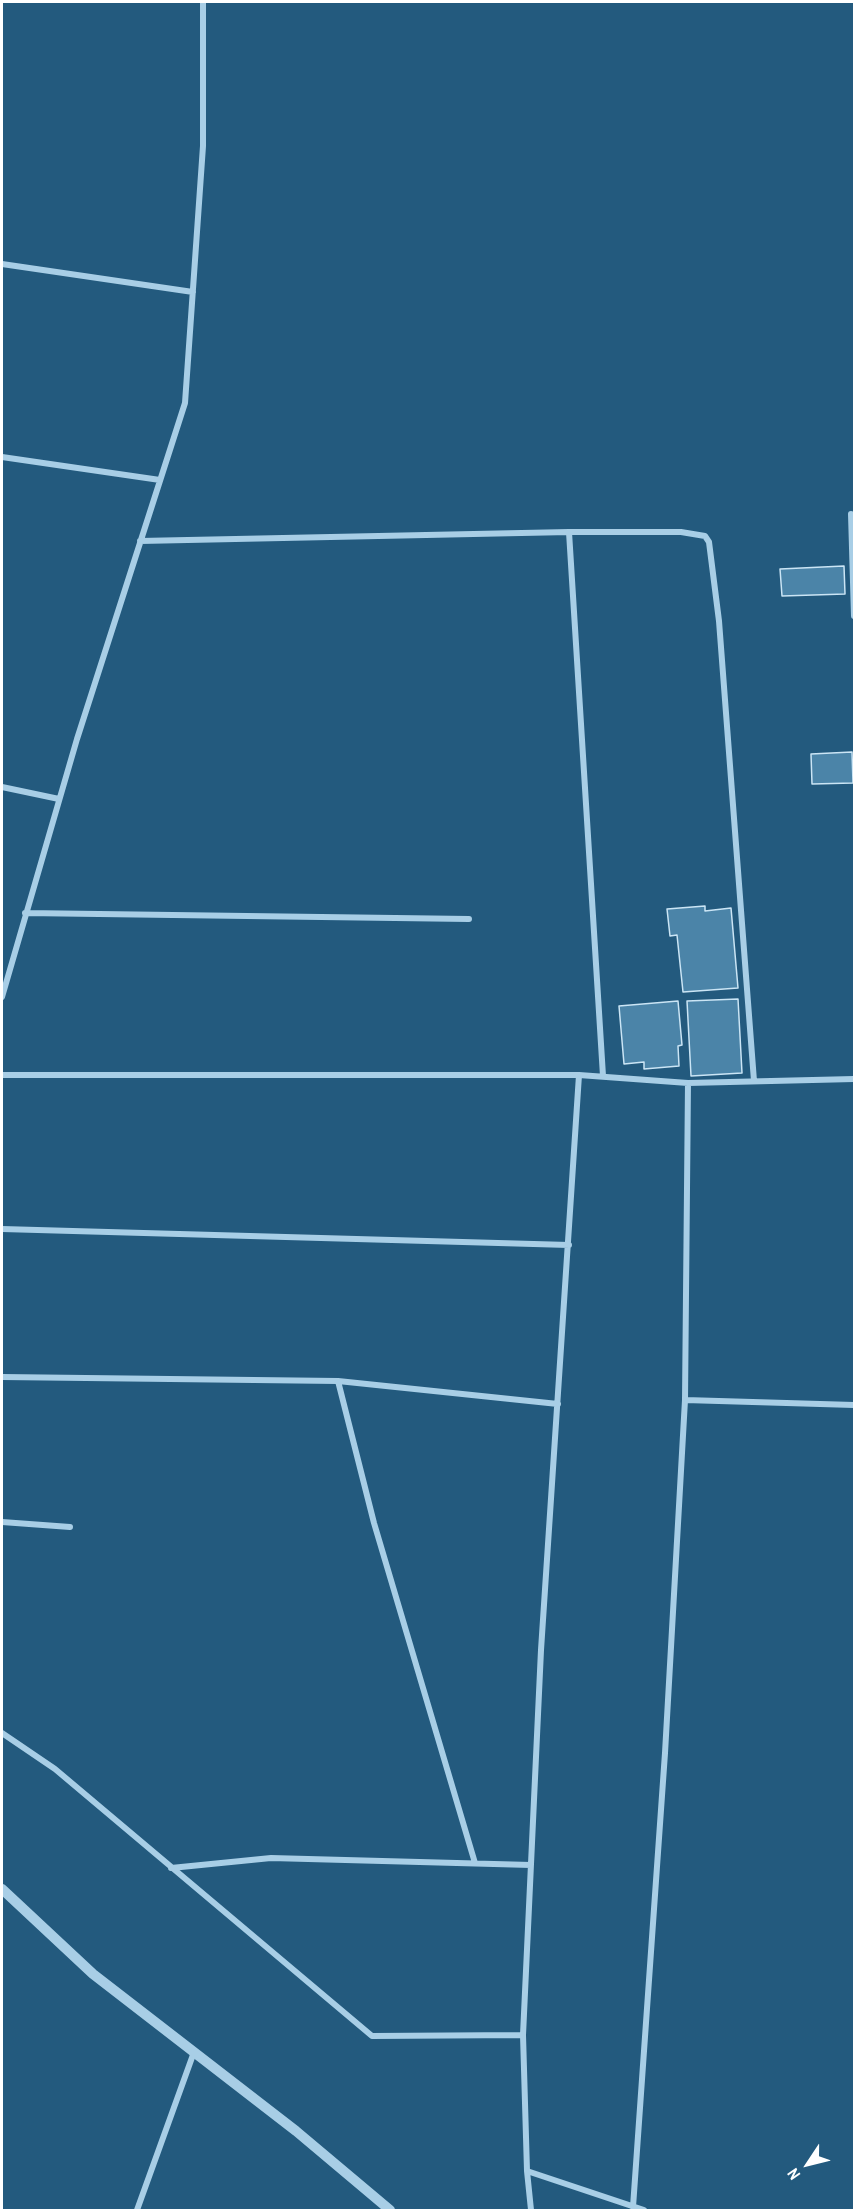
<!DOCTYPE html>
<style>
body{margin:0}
#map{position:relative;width:856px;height:2212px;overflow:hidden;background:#235a7e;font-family:"Archivo Narrow",sans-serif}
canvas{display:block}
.frame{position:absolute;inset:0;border:3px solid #fff;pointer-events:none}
.north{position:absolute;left:778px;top:2134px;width:60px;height:60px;-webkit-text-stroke:4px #235a7e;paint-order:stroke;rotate:235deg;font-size:16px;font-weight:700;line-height:24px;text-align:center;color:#fff}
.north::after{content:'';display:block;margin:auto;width:21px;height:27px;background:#fff;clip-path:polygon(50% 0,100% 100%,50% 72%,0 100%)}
</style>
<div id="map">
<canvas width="856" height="2212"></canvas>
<div class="frame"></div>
<div class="north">N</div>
</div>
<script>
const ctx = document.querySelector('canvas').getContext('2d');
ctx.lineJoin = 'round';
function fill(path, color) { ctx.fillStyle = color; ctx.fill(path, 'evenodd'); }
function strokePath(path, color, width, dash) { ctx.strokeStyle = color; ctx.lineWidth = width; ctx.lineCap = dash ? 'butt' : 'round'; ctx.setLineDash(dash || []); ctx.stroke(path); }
const building = new Path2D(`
 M844,566L845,594L782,596L780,569Z
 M852,752L853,783L812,784L811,754Z
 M705,906V911L731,908L738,988L683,992L677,935L670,936L667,909Z
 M738,999L742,1073L691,1076L687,1001Z
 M678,1001L682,1045L678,1046L679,1066L644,1069V1062L624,1064L619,1006Z`);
const minor = new Path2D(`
 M2,264L193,292
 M2,457L160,480
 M851,514L854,616
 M569,532H681L705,536L709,542L719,621L754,1081
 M140,541L569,532L603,1076
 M2,787L59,799
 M25,913L469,919
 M2,997L77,739L185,403L203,146V2
 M2,1075H579
 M688,1083L854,1079
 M2,1229L569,1245
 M2,1377L338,1381L374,1523L475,1863
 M338,1381L558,1404
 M2,1522L70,1527
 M2,1733L55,1769L372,2036L523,2035L527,2171
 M171,1868L271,1858L531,1865
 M523,2035L541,1650L579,1075L688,1083L685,1400
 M633,2207L665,1753L685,1400L854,1405
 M137,2210L194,2052
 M531,2210L527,2171L644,2210`);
const tertiary = new Path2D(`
 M2,1889L93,1974L296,2131L390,2210`);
fill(building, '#4b84a8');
strokePath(building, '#cbe5f5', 1.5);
strokePath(minor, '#a8cee6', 6);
strokePath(tertiary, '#a8cee6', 10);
</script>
